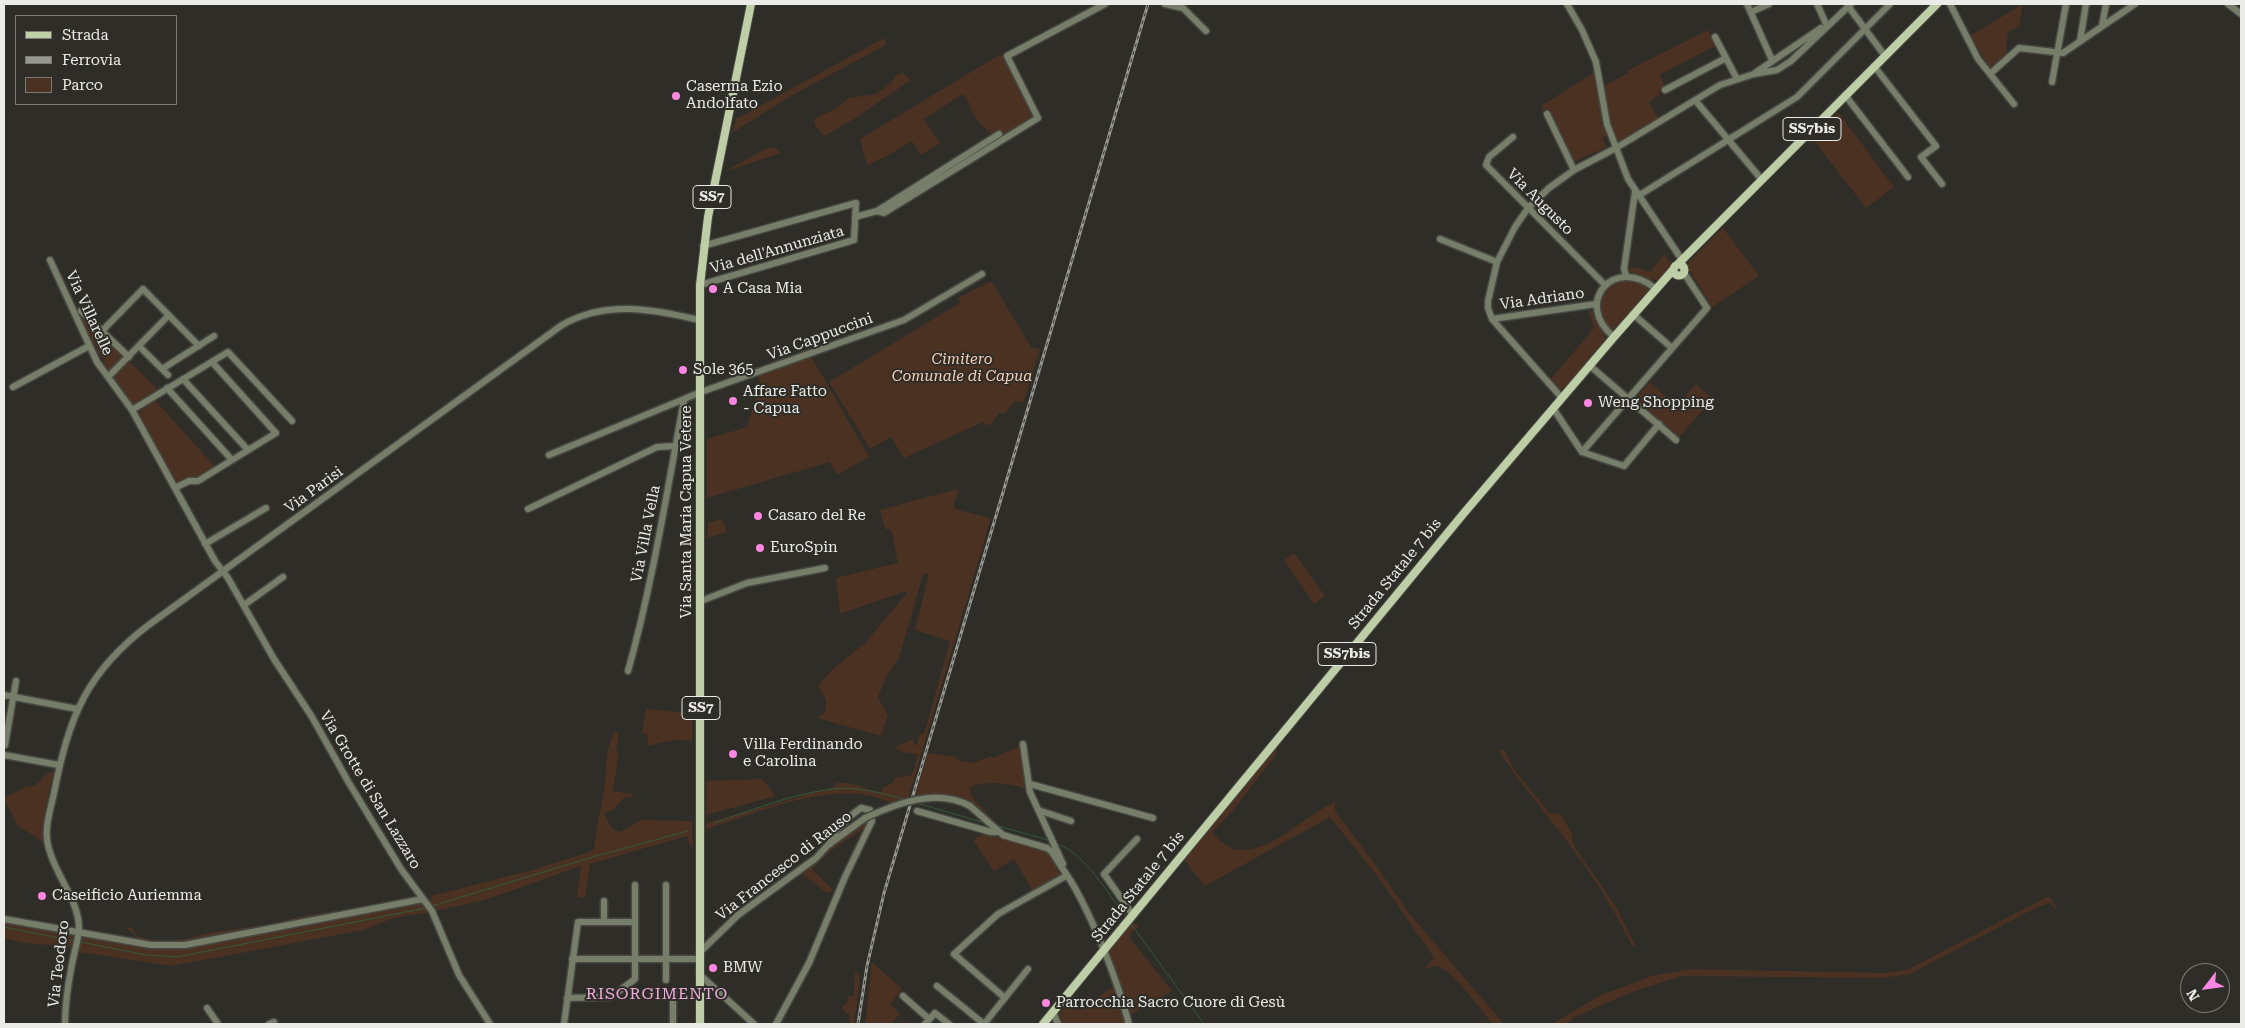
<!DOCTYPE html>
<meta charset="utf-8">
<style>
body{margin:0}
#map{position:relative;width:2245px;height:1028px;overflow:hidden;background:#2e2d28;font-family:"Roboto Serif",serif}
canvas{display:block}
.frame{position:absolute;inset:0;border:5px solid #ebebe7;pointer-events:none}
.legend{position:absolute;left:15px;top:15px;width:162px;height:90px;box-sizing:border-box;background:#2e2d28;border:1px solid #7a7974;margin:0;padding:6px 9px;list-style:none;font-size:15px;color:#ebebe7}
.legend li{display:flex;align-items:center;gap:10px;height:25px}
.legend b{width:25px;border:1px solid #7a7974}
.north{position:absolute;left:2180px;top:963px;width:50px;height:50px;box-sizing:border-box;background:#2e2d28;border:1px solid #7a7974;border-radius:50%;rotate:240deg;font-size:14px;font-weight:700;line-height:20px;text-align:center;color:#ebebe7}
.north::after{content:'';display:block;margin:auto;width:18px;height:22px;background:#fd86e2;clip-path:polygon(50% 0,100% 100%,50% 72%,0 100%)}
</style>
<div id="map">
<canvas width="2245" height="1028"></canvas>
<div class="frame"></div>
<ul class="legend">
<li><b style="height:6px;background:#becea6"></b>Strada</li>
<li><b style="height:6px;background:#989893"></b>Ferrovia</li>
<li><b style="height:14px;background:#4b3122"></b>Parco</li>
</ul>
<div class="north">N</div>
</div>
<script>
const ctx = document.querySelector('canvas').getContext('2d');
ctx.lineJoin = 'round';
function fill(path, color) { ctx.fillStyle = color; ctx.fill(path, 'evenodd'); }
function strokePath(path, color, width, dash) { ctx.strokeStyle = color; ctx.lineWidth = width; ctx.lineCap = dash ? 'butt' : 'round'; ctx.setLineDash(dash || []); ctx.stroke(path); }
function write(font, color, halo, rows, align = 'center') {
  ctx.font = font + ' "Roboto Serif",serif'; ctx.lineWidth = 4; ctx.setLineDash([]); ctx.textBaseline = 'middle'; ctx.strokeStyle = halo; ctx.fillStyle = color; for (const [text, x, y, turn = 0] of rows) {
    ctx.save(); ctx.translate(x, y); ctx.rotate((+turn || 0) * Math.PI / 180); ctx.textAlign = isNaN(turn) ? turn : align; if (halo) ctx.strokeText(text, 0, 0); ctx.fillText(text, 0, 0); ctx.restore();
  }
}
const green = new Path2D(`
 M2023,4L2019,26L2008,32L2006,51L2010,54L1991,69L1970,36Z
 M1708,30L1715,46L1659,75L1666,88L1659,92L1660,95L1649,102L1658,118L1618,142L1611,128L1604,86L1628,73L1627,71Z
 M884,38L886,44L884,46L789,97L732,133L736,119Z
 M1001,54L1034,117L1003,138C986,134 977,121 969,106L970,104L963,94L924,119L940,143L921,155L912,141L887,156L867,165L860,139Z
 M1595,72L1603,120L1601,122L1607,135L1602,138L1607,147L1573,162L1549,111L1541,110L1542,105Z
 M903,73L911,80L854,119L824,136L815,125L814,119L835,109L849,98L876,94L891,83L895,76Z
 M1838,112L1894,187L1866,208L1812,138Z
 M774,147L781,153L724,172L765,149Z
 M1723,228L1759,276L1712,307L1686,265Z
 M1664,254L1672,266L1658,280C1649,281 1639,274 1630,272L1626,267L1640,268L1650,272Z
 M1630,279L1648,287L1649,291L1617,329L1612,330C1597,319 1595,292 1614,282C1619,280 1625,280 1630,279Z
 M989,282H992L1031,347L1037,349L1039,348L1040,349L1023,403L1014,401L1006,413H999L990,426L983,422L904,458L891,437L870,449L829,382L960,303L958,298Z
 M1587,308L1593,312C1595,322 1604,330 1605,339L1565,388L1559,389L1550,380L1594,328Z
 M78,310L125,357L109,371L76,312Z
 M811,356L869,457L837,475L830,462L707,498V439L747,427L760,383L758,376Z
 M129,361L159,391L133,406L113,378V374Z
 M1650,382L1676,406L1696,384L1713,399L1678,438L1635,400Z
 M154,399L216,468L197,480L186,479L176,482L138,415C142,408 150,406 154,399Z
 M957,489L958,492L953,507L962,511L991,518L908,799L891,803C838,776 759,813 706,829V823L834,787L836,783C851,781 866,789 881,793L884,787L891,784L895,778L912,775L918,754L902,752L895,747L913,739L914,745H917L919,734H924L950,641L915,630L929,574L925,573L923,574L899,658L886,677L878,697L888,716L881,736L817,718L825,712L826,700L818,686L834,668L865,643L907,593L906,591L840,614L836,578L898,563L892,533L890,529H885L880,510Z
 M722,519L727,532L707,538L708,523Z
 M1294,553L1325,596L1314,604L1284,560Z
 M646,709L691,713L693,714L692,741L674,740L648,746L647,734L642,733Z
 M614,732L619,733L616,751H619L613,791L632,794L633,798L625,797L613,810L604,813L613,830L620,832L641,820L692,821L693,847L690,846L687,836L590,864L585,898L577,897L581,866L485,900L435,911L428,901L432,899L431,896L529,871L593,851L605,784L607,752Z
 M1020,746L1027,789C1009,783 988,780 970,787L971,796L996,823L974,806L915,795L928,753L957,757V760L973,763L991,756L993,758Z
 M1277,748L1275,756L1233,810L1212,833C1219,839 1225,846 1234,849C1268,857 1306,814 1335,802V811L1380,871L1408,912L1504,1024H1492C1483,1012 1450,966 1435,966C1432,966 1427,968 1424,969L1434,958L1428,949L1378,877L1330,817L1205,886L1183,859L1273,749Z
 M1498,750H1504L1513,768L1550,814L1559,813L1561,815L1572,834L1573,843L1576,849L1616,907L1637,949L1631,944C1609,898 1580,857 1548,817C1531,794 1513,774 1498,750Z
 M54,770L44,816L43,842L17,825L4,798L25,787L36,785L44,776Z
 M762,779L776,796L706,815L707,781Z
 M870,818L852,860L849,857L863,829L832,850L812,869L833,890L830,893L825,892L800,872L857,825Z
 M984,833L1047,851L1061,875L1033,891L1014,859L994,871L973,840Z
 M2047,897L2051,898L2057,908L2054,909L2051,903L2037,907L1910,974L1882,978L1682,976L1629,993L1575,1017L1566,1024H1552L1601,995L1652,976L1690,969L1885,973L1907,970Z
 M421,901L431,912L394,918L363,930L172,966L78,952L83,929L139,939L126,928L131,927L138,936L146,939L172,942L209,933L270,924L308,915L331,912L333,917Z
 M4,920L76,931L73,947L25,943L4,938Z
 M1131,921L1139,926L1133,931L1129,937L1172,991L1128,1016L1123,988L1119,984L1107,952Z
 M872,962L902,989L890,1004L900,1014L891,1024H865Z
 M855,971L860,976L854,1024H849L850,1016L841,1008L847,1003L848,996H854Z
 M1114,986L1126,1024H1063L1059,1014L1073,998L1079,1011Z`);
const stream = new Path2D(`
 M917,803L985,823
 M714,823C752,810 792,794 832,789C855,786 881,793 904,799
 M998,826L1048,840
 M1057,844C1085,853 1108,894 1126,917
 M432,906L596,856L688,831
 M1131,924L1204,1024
 M4,927L74,941
 M81,942L146,955L177,957L426,908`);
const minor = new Path2D(`
 M1165,4L1183,8L1206,31
 M1567,4L1582,30L1596,62L1607,124L1628,179L1682,260
 M1747,4L1772,60
 M1817,4L1827,26
 M1950,4L1978,59L2014,104
 M2228,4L2241,14
 M1848,6L1885,56
 M1751,12L1769,4
 M2102,26L2106,4
 M1715,37L1737,79
 M2080,41L2086,4
 M1874,66L1936,146L1921,157L1942,184
 M1755,73L1821,28
 M1990,74L2019,48L2063,53L2135,4
 M2052,82L2066,4
 M1665,90L1726,58
 M1845,95L1908,177
 M1695,100L1762,180
 M1547,114L1574,170
 M1513,137L1489,157L1486,165L1605,285
 M1638,196L1797,97L1890,4
 M877,211L999,134
 M855,217L877,211L884,213L1038,118L1007,56L1105,4
 M1440,239L1497,262
 M50,260L97,362L132,410L215,561L228,578L274,659L312,717L349,783L401,869L432,911L459,975L490,1024
 M1626,275L1624,269L1635,192
 M700,285L854,240L856,203L703,246
 M81,311L129,357
 M1633,314L1672,348
 M1492,319L1596,304
 M102,331L143,289L199,346
 M1614,337C1573,304 1613,254 1656,289
 M139,346L168,375
 M1589,365L1676,440
 M162,369L214,336
 M108,377L169,315
 M183,379L248,450
 M13,387L89,346
 M167,388L232,460
 M1562,398L1492,319L1488,308V301L1497,262L1515,227L1528,208L1549,188L1574,170L1616,148L1720,85L1754,74L1777,70L1791,61L1851,4
 M1553,408L1582,452L1624,466L1659,424
 M132,410L228,352L292,421
 M1582,452L1707,308L1684,273
 M549,455L701,392L904,320L982,274
 M175,488L189,481H198L276,433L212,362
 M528,509L657,447L675,446
 M205,544L266,508
 M701,601L747,583L825,568
 M244,605L283,577
 M628,671C653,582 667,491 684,400
 M4,695L77,709
 M1023,744L1030,792L1063,864
 M5,745L16,681
 M4,755L59,765
 M1030,784L1153,818
 M970,806L1003,835L1047,848L1052,852C1059,864 1068,876 1075,888C1097,928 1117,980 1129,1024
 M1038,810L1071,821
 M917,811L991,832H998
 M666,885V980
 M604,901V922
 M1133,915L1104,874L1137,839
 M4,919L151,945H185L423,899
 M699,953L738,915L816,858L828,845L865,818
 M572,959H699
 M699,974L754,1024
 M937,986L984,1024
 M673,992V1024
 M903,996L929,1019
 M567,998L611,997L635,979V885
 M1005,998L954,954L998,914L1066,876
 M207,1008L218,1024
 M1053,1012L1058,1024
 M65,1024C65,1004 68,984 72,964C74,953 78,941 79,930C80,902 56,876 49,849C43,831 50,812 54,793C69,717 86,672 150,624L562,325C605,300 653,309 699,320
 M269,1024L274,1022
 M564,1024L578,922H635
 M776,1024L809,963L845,877L872,821L870,810L861,808C850,816 832,830 830,844
 M925,1024L935,1013L949,1024
 M984,1024L1028,969`);
const major = new Path2D(`
 M1673.5 270a5.5 5.5 0 1 1 11 0a5.5 5.5 0 1 1-11 0Z
 M1677,265L1937,4
 M700,1024V285L708,217L751,4
 M1043,1024L1464,513L1614,337L1673,270`);
const rail = new Path2D(`
 M858,1024L867,966L884,893L1148,4`);
const minorBridge = new Path2D(`
 M865,818C897,803 937,788 970,806`);
const markers = [
 [676,96,5,"#fd86e2"],
 [713,289,5,"#fd86e2"],
 [683,370,5,"#fd86e2"],
 [733,401,5,"#fd86e2"],
 [1588,403,5,"#fd86e2"],
 [758,516,5,"#fd86e2"],
 [760,548,5,"#fd86e2"],
 [733,754,5,"#fd86e2"],
 [42,896,5,"#fd86e2"],
 [713,968,5,"#fd86e2"],
 [1046,1003,5,"#fd86e2"]
];
const shields = [
 [1812,129,58],
 [712,197,38],
 [1347,654,58],
 [701,708,38]
];
const shieldNames = [
 ["SS7bis",1812,129],
 ["SS7",712,197],
 ["SS7bis",1347,654],
 ["SS7",701,708]
];
const poiNames = [
 ["Caserma Ezio",686,87],
 ["Andolfato",686,104],
 ["A Casa Mia",723,289],
 ["Sole 365",693,370],
 ["Affare Fatto",743,392],
 ["- Capua",743,409],
 ["Weng Shopping",1598,403],
 ["Casaro del Re",768,516],
 ["EuroSpin",770,548],
 ["Villa Ferdinando",743,745],
 ["e Carolina",743,762],
 ["Caseificio Auriemma",52,896],
 ["BMW",723,968],
 ["Parrocchia Sacro Cuore di Gesù",1056,1003]
];
const streetNames = [
 ["Via Augusto",1540,202,45],
 ["Via dell'Annunziata",777,250,-16],
 ["Via Adriano",1542,299,-8],
 ["Via Villarelle",89,313,65],
 ["Via Cappuccini",820,337,-20],
 ["Via Parisi",314,490,-36],
 ["Via Santa Maria Capua Vetere",687,512,-90],
 ["Via Villa Vella",646,534,-79],
 ["Strada Statale 7 bis",1395,574,-51],
 ["Via Grotte di San Lazzaro",370,790,59],
 ["Via Francesco di Rauso",784,866,-38],
 ["Strada Statale 7 bis",1138,887,-51],
 ["Via Teodoro",59,964,-83]
];
const parkNames = [
 ["Cimitero",962,360],
 ["Comunale di Capua",962,377]
];
const neighbourhoodNames = [
 ["RISORGIMENTO",657,994]
];
fill(green, '#4b3122');
strokePath(stream, '#325a3b', 1);
strokePath(minor, '#484843', 9);
strokePath(major, '#484843', 10);
strokePath(minor, '#767e6a', 6);
strokePath(major, '#becea6', 8);
strokePath(rail, '#989893', 3);
strokePath(rail, '#2e2d28', 1, [4]);
strokePath(minorBridge, '#484843', 9, []);
strokePath(minorBridge, '#767e6a', 6);
for (const [x, y, r, color] of markers) { const dot = new Path2D(); dot.arc(x, y, r, 0, 2 * Math.PI); ctx.fillStyle = color; ctx.fill(dot); strokePath(dot, '#2e2d28', 2); }
for (const [x, y, w] of shields) { const box = new Path2D(); box.roundRect(x - w / 2, y - 11.5, w, 23, 4); ctx.fillStyle = '#2e2d28'; ctx.fill(box); strokePath(box, '#ebebe7', 1); }
write('bold 14px', '#ebebe7', null, shieldNames);
write('15px', '#ebebe7', '#2e2d28', poiNames, 'left');
write('15px', '#ebebe7', '#2e2d28', streetNames);
write('italic 15px', '#f9ceb6', '#2e2d28', parkNames);
ctx.letterSpacing = '1px';
write('16px', '#eeabdc', '#2e2d28', neighbourhoodNames);
ctx.letterSpacing = '0px';
</script>
